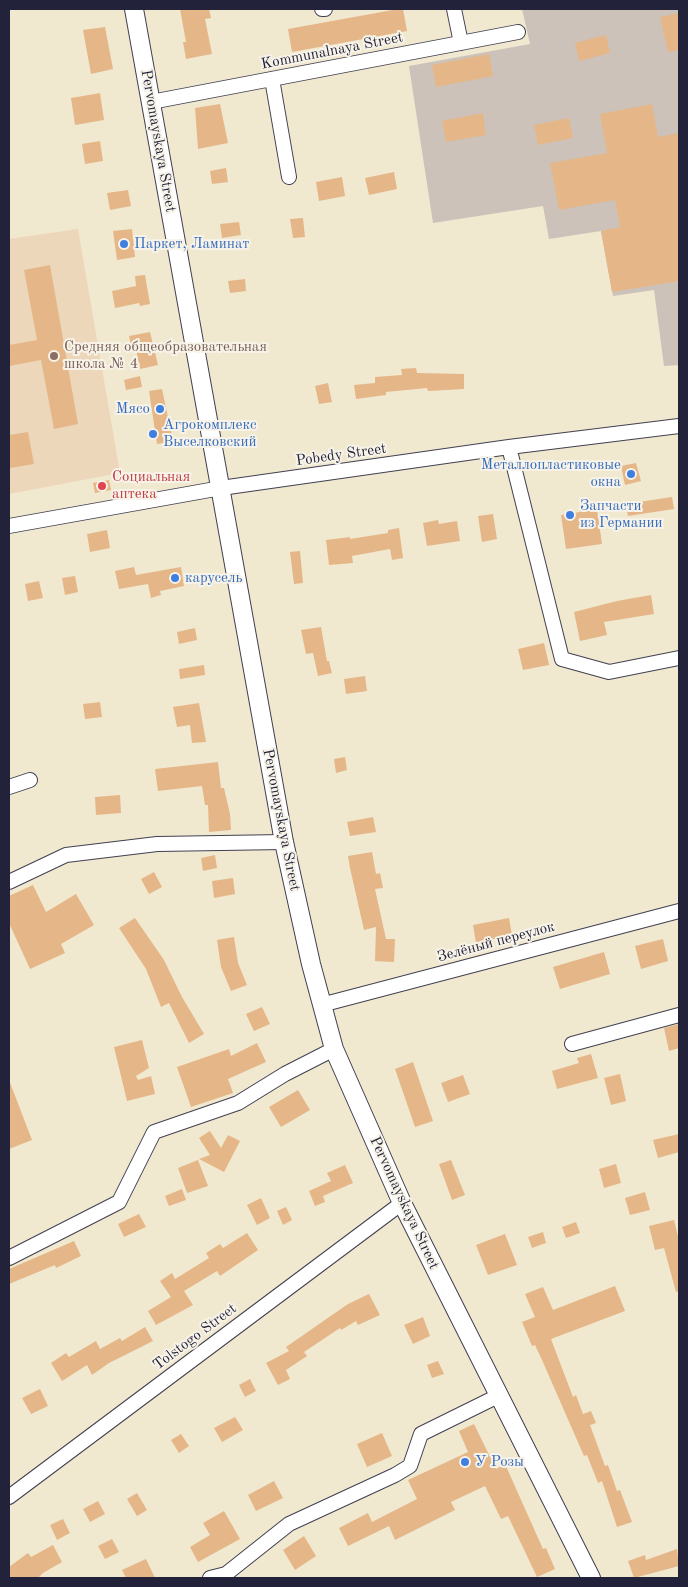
<!DOCTYPE html>
<meta charset="utf-8">
<style>
body{margin:0}
#map{position:relative;width:688px;height:1587px;overflow:hidden;background:#f1e8d0;font-family:"Old Standard TT",serif}
canvas{display:block}
.frame{position:absolute;inset:0;border:10px solid #22223b;pointer-events:none}
</style>
<div id="map">
<canvas width="688" height="1587"></canvas>
<div class="frame"></div>
</div>
<script>
const ctx = document.querySelector('canvas').getContext('2d');
ctx.lineJoin = 'round';
function fill(path, color) { ctx.fillStyle = color; ctx.fill(path, 'evenodd'); }
function strokePath(path, color, width, dash) { ctx.strokeStyle = color; ctx.lineWidth = width; ctx.lineCap = dash ? 'butt' : 'round'; ctx.setLineDash(dash || []); ctx.stroke(path); }
function write(font, color, halo, rows, align = 'center') {
  ctx.font = font + ' "Old Standard TT",serif'; ctx.lineWidth = 4; ctx.setLineDash([]); ctx.textBaseline = 'middle'; ctx.strokeStyle = halo; ctx.fillStyle = color; for (const [text, x, y, turn = 0] of rows) {
    ctx.save(); ctx.translate(x, y); ctx.rotate((+turn || 0) * Math.PI / 180); ctx.textAlign = isNaN(turn) ? turn : align; if (halo) ctx.strokeText(text, 0, 0); ctx.fillText(text, 0, 0); ctx.restore();
  }
}
const built = new Path2D(`
 M78,229L120,473L9,494V239Z`);
const industrial = new Path2D(`
 M522,9H679V365L664,366L654,290L613,296L601,231L549,239L543,206L433,223L409,66L530,44Z`);
const building = new Path2D(`
 M180,9H209L211,18L205,19L212,54L186,59L183,42H186Z
 M398,9H403L407,31L292,52L288,29Z
 M679,13V50L668,52L660,17Z
 M105,27L113,69L91,74L83,30Z
 M606,35L610,53L579,61L575,43Z
 M489,54L493,76L436,87L432,65Z
 M100,93L104,120L75,125L71,98Z
 M220,104L228,143L198,149L195,108Z
 M652,104L658,137L679,133V281L612,292L601,231L620,227L615,200L559,210L550,163L607,153L600,114Z
 M483,113L486,135L446,142L442,121Z
 M569,118L573,138L538,145L534,125Z
 M100,141L103,161L85,164L82,144Z
 M226,168L228,182L212,184L210,171Z
 M394,172L397,189L369,195L365,178Z
 M342,177L345,196L319,201L316,182Z
 M128,190L131,206L110,210L107,193Z
 M303,218L305,237L293,238L290,219Z
 M239,222L241,235L222,238L220,224Z
 M132,229L135,257L117,260L113,231Z
 M50,265L78,424L54,429L41,360L9,366V345L37,340L24,270Z
 M145,275L150,304L140,306L139,303L115,308L112,291L136,286L135,276Z
 M245,279L246,291L230,293L228,281Z
 M150,332L158,365L140,369L136,349L132,350L129,336Z
 M416,368L417,373L464,374V389L428,391L427,388L386,392V395L356,399L354,385L375,383V377L402,375L401,369Z
 M140,376L142,387L126,390L124,380Z
 M328,383L332,402L319,404L315,386Z
 M162,389L173,441L157,444L149,391Z
 M28,432L34,464L10,468L9,435Z
 M636,463L641,481L625,485L621,466Z
 M109,480L111,490L95,493L93,483Z
 M672,497L674,509L628,516L626,504Z
 M597,509L602,544L566,549L561,515Z
 M493,514L497,539L482,542L478,516Z
 M438,520L439,524L457,521L460,541L427,546L423,523Z
 M399,528L403,558L392,560L390,549L352,556L353,563L329,565L326,540L350,537V539L388,533V530Z
 M107,530L110,548L90,552L87,534Z
 M300,551L303,583L294,584L290,552Z
 M134,567L136,575L181,567L184,586L160,591L161,595L151,598L148,584L119,589L115,571Z
 M75,576L78,592L65,595L62,578Z
 M39,581L43,598L28,601L25,584Z
 M651,595L654,614L604,622L607,635L580,641L574,612L617,601Z
 M321,627L327,661H329L332,673L318,676L313,653L306,654L301,630Z
 M195,628L197,640L179,644L177,632Z
 M544,643L549,665L523,670L518,649Z
 M204,665L205,675L180,679L179,669Z
 M365,676L367,691L346,694L344,679Z
 M100,702L102,717L85,719L83,704Z
 M199,703L206,742L192,743L190,725L177,727L173,707Z
 M345,757L347,770L336,773L334,759Z
 M218,762L221,788H224L230,814L231,830L209,832L208,805H205L202,786L158,791L155,769Z
 M120,795L121,813L96,815L95,797Z
 M373,817L376,832L350,836L347,822Z
 M372,852L376,874L380,873L383,888L375,889L386,939H395L394,962L375,961L376,927L364,930L350,868L348,856Z
 M215,855L217,868L203,871L201,858Z
 M154,872L162,887L149,894L141,879Z
 M233,878L235,894L214,898L212,881Z
 M33,885L46,912L76,894L94,925L61,944L65,953L30,969L9,923V896Z
 M135,918L164,960L182,997L204,1034L189,1043L169,1003L161,1007L146,969L119,928Z
 M509,918L512,935L476,943L473,925Z
 M234,937L238,963L247,985L231,991L221,967L217,940Z
 M663,939L668,961L641,969L635,946Z
 M604,952L610,974L560,989L553,967Z
 M262,1007L270,1024L254,1031L246,1014Z
 M679,1024V1048L669,1051L664,1028Z
 M142,1040L149,1068L136,1076L138,1080L151,1076L155,1094L127,1101L114,1047Z
 M257,1043L266,1062L228,1079L233,1093L191,1107L177,1067L229,1049L231,1056Z
 M591,1054L598,1078L557,1089L552,1071L579,1063L577,1058Z
 M413,1062L433,1121L415,1127L395,1069Z
 M620,1074L626,1101L611,1105L604,1078Z
 M463,1075L470,1094L448,1102L441,1083Z
 M9,1080L32,1140L9,1149Z
 M298,1090L310,1110L281,1127L269,1107Z
 M210,1131L221,1148L228,1135L240,1141L224,1172L199,1159L210,1155L199,1138Z
 M679,1134V1152L658,1158L653,1140Z
 M198,1160L208,1186L187,1193L178,1168Z
 M451,1160L465,1195L452,1200L439,1164Z
 M616,1164L621,1183L604,1188L599,1169Z
 M345,1165L353,1183L323,1196L325,1202L315,1206L309,1191L331,1181L327,1173Z
 M182,1189L186,1200L169,1206L165,1196Z
 M645,1192L650,1210L630,1215L625,1198Z
 M261,1198L270,1218L257,1225L247,1205Z
 M286,1207L292,1220L283,1225L277,1211Z
 M139,1214L146,1227L124,1237L118,1224Z
 M674,1220L679,1241V1291L676,1292L664,1248L655,1250L649,1226Z
 M576,1222L580,1233L566,1238L562,1227Z
 M543,1232L546,1243L532,1248L528,1237Z
 M247,1233L258,1250L220,1276L217,1271L184,1291L193,1305L156,1325L148,1311L171,1297L160,1281L172,1273L175,1279L209,1258L206,1253L220,1244L223,1248Z
 M505,1234L517,1265L488,1275L476,1245Z
 M74,1241L81,1256L56,1268L55,1265L9,1284V1269Z
 M615,1286L625,1311L551,1339L573,1397L576,1395L583,1414L591,1411L596,1423L590,1425L605,1466L608,1465L617,1491L620,1490L632,1522L617,1527L602,1481L598,1483L587,1455L584,1456L542,1360L535,1345L532,1346L522,1322L535,1317L525,1294L543,1287L553,1310Z
 M369,1294L380,1315L358,1325L356,1321L341,1330L340,1328L304,1352L307,1356L286,1370L290,1379L278,1385L266,1363L289,1351L286,1347L348,1304Z
 M423,1317L430,1336L413,1344L404,1325Z
 M145,1327L153,1341L109,1363L92,1375L87,1365L62,1381L51,1363L66,1353L69,1357L96,1341L100,1349L120,1338L122,1341Z
 M438,1361L444,1374L432,1378L427,1365Z
 M250,1379L256,1391L245,1397L239,1385Z
 M40,1389L48,1406L31,1414L22,1398Z
 M235,1417L243,1430L222,1442L214,1428Z
 M474,1424L496,1469L505,1464L543,1549L546,1548L555,1569L537,1577L508,1516L501,1519L485,1486L451,1502L455,1510L395,1540L389,1526L348,1546L339,1528L368,1513L372,1522L417,1499L408,1480L468,1452L459,1431Z
 M382,1433L392,1456L367,1467L357,1444Z
 M181,1434L189,1446L179,1453L171,1440Z
 M274,1481L283,1498L256,1511L248,1495Z
 M137,1493L147,1510L137,1516L127,1499Z
 M98,1501L105,1514L90,1522L83,1509Z
 M224,1511L240,1539L198,1562L190,1547L210,1535L203,1523Z
 M63,1519L70,1533L57,1540L50,1525Z
 M304,1536L316,1556L295,1570L283,1550Z
 M112,1539L119,1552L105,1559L98,1546Z
 M53,1545L62,1562L43,1573L38,1578H9V1567L28,1553L31,1557Z
 M677,1549L679,1566L634,1578L628,1561L645,1555L646,1560Z
 M146,1559L155,1578H126L122,1570Z`);
const minor = new Path2D(`
 M322,9H325
 M454,9L461,43
 M272,79L289,177
 M151,102L518,32
 M509,447L562,659L609,672L679,658
 M9,526L221,488L509,447L679,426
 M9,787L30,780
 M9,882L66,855L157,844L284,842
 M321,1005L679,911
 M572,1044L679,1015
 M9,1258L119,1202L154,1132L238,1103L285,1074L334,1049
 M9,1497L402,1203
 M210,1578L226,1574L289,1524L395,1475L410,1466L421,1434L498,1396`);
const major = new Path2D(`
 M134,9L284,842L311,964L334,1049L402,1203L591,1578`);
const markers = [
 [124,244,5,"#3f7fe0"],
 [54,356,5,"#8d6e63"],
 [160,409,5,"#3f7fe0"],
 [153,434,5,"#3f7fe0"],
 [631,474,5,"#3f7fe0"],
 [102,486,5,"#e0444e"],
 [570,515,5,"#3f7fe0"],
 [175,578,5,"#3f7fe0"],
 [465,1462,5,"#3f7fe0"]
];
const streetNames = [
 ["Kommunalnaya Street",332,51,-11],
 ["Pervomayskaya Street",158,141,80],
 ["Pobedy Street",341,455,-8],
 ["Pervomayskaya Street",281,820,79],
 ["Зелёный переулок",496,942,-15],
 ["Pervomayskaya Street",404,1203,65],
 ["Tolstogo Street",195,1337,-37]
];
const shopNames = [
 ["Паркет, Ламинат",134,244],
 ["Мясо",150,409,"right"],
 ["Агрокомплекс",163,425],
 ["Выселковский",163,442],
 ["Металлопластиковые",621,465,"right"],
 ["окна",621,482,"right"],
 ["Запчасти",580,506],
 ["из Германии",580,523],
 ["карусель",185,578],
 ["У Розы",475,1462]
];
const educationNames = [
 ["Средняя общеобразовательная",64,347],
 ["школа № 4",64,364]
];
const healthNames = [
 ["Социальная",112,477],
 ["аптека",112,494]
];
fill(built, '#edd7bb');
fill(industrial, '#ccc2b9');
fill(building, '#e5b788');
strokePath(minor, '#414051', 16);
strokePath(major, '#414051', 20);
strokePath(minor, '#fff', 14);
strokePath(major, '#fff', 18);
for (const [x, y, r, color] of markers) { const dot = new Path2D(); dot.arc(x, y, r, 0, 2 * Math.PI); ctx.fillStyle = color; ctx.fill(dot); strokePath(dot, '#f7f3e8', 2); }
write('15px', '#22223b', '#f7f3e8', streetNames);
write('15px', '#366cbe', '#f7f3e8', shopNames, 'left');
write('15px', '#785e54', '#f7f3e8', educationNames, 'left');
write('15px', '#be3a42', '#f7f3e8', healthNames, 'left');
</script>
